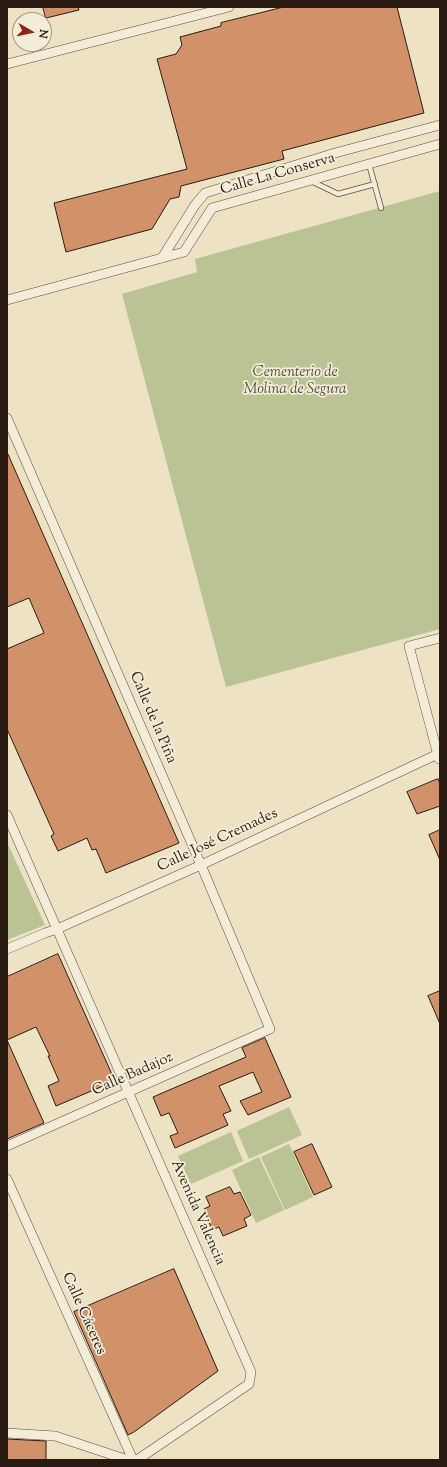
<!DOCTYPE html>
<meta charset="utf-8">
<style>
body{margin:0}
#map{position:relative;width:447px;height:1467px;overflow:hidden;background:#ede2c3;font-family:"Sorts Mill Goudy",serif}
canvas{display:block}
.frame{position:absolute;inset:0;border:8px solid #2a1b12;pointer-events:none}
.north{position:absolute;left:12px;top:12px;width:40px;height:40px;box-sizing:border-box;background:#f3ecd8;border:1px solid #a39889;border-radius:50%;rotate:99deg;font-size:11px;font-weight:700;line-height:16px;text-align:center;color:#2a1b12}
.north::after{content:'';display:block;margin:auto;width:14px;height:18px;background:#8f2418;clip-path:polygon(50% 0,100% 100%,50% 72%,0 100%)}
</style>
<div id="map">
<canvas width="447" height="1467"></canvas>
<div class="frame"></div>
<div class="north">N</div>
</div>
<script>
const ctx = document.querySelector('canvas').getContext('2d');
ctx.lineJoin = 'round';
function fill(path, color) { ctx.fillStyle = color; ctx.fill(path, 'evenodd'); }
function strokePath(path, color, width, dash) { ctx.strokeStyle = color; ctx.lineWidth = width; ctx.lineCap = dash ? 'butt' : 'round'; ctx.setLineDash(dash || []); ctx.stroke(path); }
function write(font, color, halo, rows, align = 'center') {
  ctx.font = font + ' "Sorts Mill Goudy",serif'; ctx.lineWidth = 3.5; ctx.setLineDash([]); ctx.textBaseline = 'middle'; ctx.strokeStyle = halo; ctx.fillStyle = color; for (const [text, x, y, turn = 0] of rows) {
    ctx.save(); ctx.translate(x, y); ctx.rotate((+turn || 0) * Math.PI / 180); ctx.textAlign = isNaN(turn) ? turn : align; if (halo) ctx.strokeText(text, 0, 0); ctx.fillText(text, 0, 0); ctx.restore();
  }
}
const green = new Path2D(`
 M440,191V629L226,687L122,294L197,272L195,259Z
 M7,842L45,925L7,940Z
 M289,1107L302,1135L249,1159L237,1131Z
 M231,1132L243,1161L191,1184L178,1156Z
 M289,1144L313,1197L285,1210L261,1157Z
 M259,1157L284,1210L256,1223L232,1170Z`);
const building = new Path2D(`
 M43,7H78L79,10L46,18Z
 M284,7H397L424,113L282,151L284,159L181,186L179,197L170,199L152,229L66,252L54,203L187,169L157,59L176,54L182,45L180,37L221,26V23Z
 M7,452L179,843L106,873L96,849L92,850L87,838L58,851L51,836L54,834L7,729V649L44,633L29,598L7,607Z
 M438,779L440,784V806L417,814L407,792Z
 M440,830V860L429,835Z
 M58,954L115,1081L56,1106L48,1086L59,1081L48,1056H50L36,1027L7,1040V977Z
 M440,991V1024L428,996Z
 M265,1038L291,1097L248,1115L240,1101L262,1092L253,1072L219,1086L231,1111L223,1114L228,1125L175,1148L170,1136L178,1133L169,1113L161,1116L153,1097L246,1057L242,1048Z
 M7,1040L44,1123L7,1139Z
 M312,1144L332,1187L314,1195L294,1152Z
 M230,1187L234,1194L240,1192L251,1215L244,1219L247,1226L223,1236L219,1227L212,1230L204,1209L210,1206L206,1197Z
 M174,1269L218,1371L134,1432L128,1435L74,1312Z
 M7,1439L46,1441V1460H7Z`);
const service = new Path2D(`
 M369,164L381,208
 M311,181L338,194L375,184`);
const minor = new Path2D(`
 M7,64L229,7
 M162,258L195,205L205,193L335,153L440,125
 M7,300L184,252L212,208L440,144
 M7,418L201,865L270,1029L7,1146
 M439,759L409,646L440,638
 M7,815L251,1372L249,1384L137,1460
 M7,949L45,933L57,929L201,865L440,753
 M7,1179L133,1460
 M7,1433L55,1436L128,1460`);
const streetNames = [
 ["Calle La Conserva",278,175,-16],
 ["Calle de la Piña",152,718,67],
 ["Calle José Cremades",218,841,-25],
 ["Calle Badajoz",133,1075,-24],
 ["Avenida Valencia",197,1213,66],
 ["Calle Cáceres",83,1314,66]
];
const parkNames = [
 ["Cementerio de",295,373],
 ["Molina de Segura",295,390]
];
fill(green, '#b9c393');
fill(building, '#d29269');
strokePath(building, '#2a1b12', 1);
strokePath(service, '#5b4d3e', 6);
strokePath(minor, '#5b4d3e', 10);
strokePath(service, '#f3ecd8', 4.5);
strokePath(minor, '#f3ecd8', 9);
write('15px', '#2a1b12', '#f3ecd8', streetNames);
write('italic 15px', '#554d39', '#f3ecd8', parkNames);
</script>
